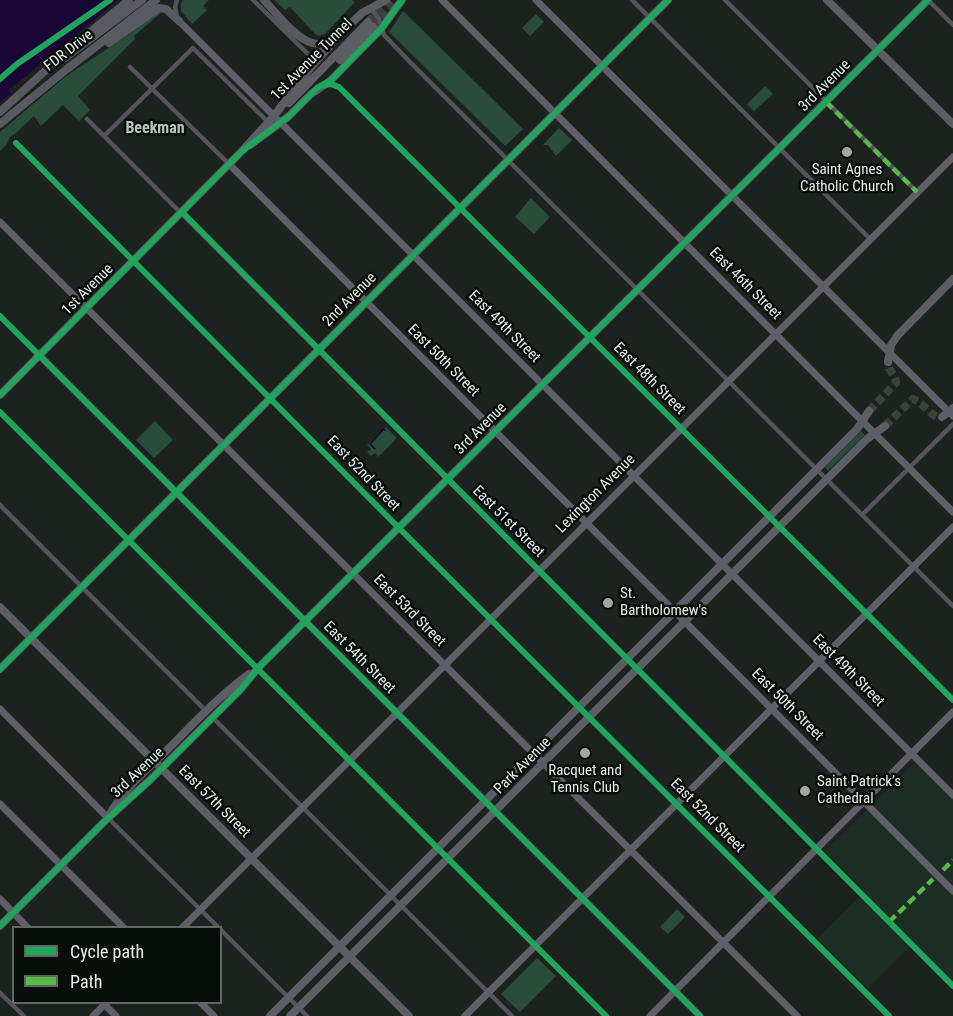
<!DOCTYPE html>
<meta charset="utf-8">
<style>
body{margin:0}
#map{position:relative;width:953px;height:1016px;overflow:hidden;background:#1c231f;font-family:"Roboto Condensed",sans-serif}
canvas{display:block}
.legend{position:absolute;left:12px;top:926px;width:210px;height:78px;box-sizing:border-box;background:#080e0a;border:2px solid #616864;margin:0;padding:8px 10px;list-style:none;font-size:18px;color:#e6efea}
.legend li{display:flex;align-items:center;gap:12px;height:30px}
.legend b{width:30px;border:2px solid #616864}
</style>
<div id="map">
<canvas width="953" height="1016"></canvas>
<ul class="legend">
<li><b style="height:8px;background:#20a55d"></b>Cycle path</li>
<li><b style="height:8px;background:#58b947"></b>Path</li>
</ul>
</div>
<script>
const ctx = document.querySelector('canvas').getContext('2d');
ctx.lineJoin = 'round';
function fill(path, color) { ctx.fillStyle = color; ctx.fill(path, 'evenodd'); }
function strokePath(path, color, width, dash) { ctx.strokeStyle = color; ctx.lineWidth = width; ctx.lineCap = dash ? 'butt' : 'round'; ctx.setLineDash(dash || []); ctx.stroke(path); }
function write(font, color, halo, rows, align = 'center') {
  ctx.font = font + ' "Roboto Condensed",sans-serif'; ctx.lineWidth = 5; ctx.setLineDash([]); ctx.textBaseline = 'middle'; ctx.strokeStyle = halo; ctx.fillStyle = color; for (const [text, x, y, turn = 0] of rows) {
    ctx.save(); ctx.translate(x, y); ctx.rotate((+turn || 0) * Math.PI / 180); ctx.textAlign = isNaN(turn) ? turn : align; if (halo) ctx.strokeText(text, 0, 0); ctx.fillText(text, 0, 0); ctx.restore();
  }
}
const built = new Path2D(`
 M913,764L918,766L947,795L953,789V982L914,943L868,988L818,938L865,891L827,852V849Z`);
const green = new Path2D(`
 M183,0H209L203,6L207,10L192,24L181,11V4Z
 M274,0H353L355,2L325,34L319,36L315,34L290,7L285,10Z
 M403,11L523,129L505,146L389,32Z
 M158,12H162L134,36L135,39L78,96L90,110L79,121L63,105L41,126L34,116L16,133L10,137L7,144L0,151V132L65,77L128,35Z
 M536,14L544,22L530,36L522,28Z
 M765,86L773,94L754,111L747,104Z
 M559,128L572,140L556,156L548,145H543Z
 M531,198L550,217L534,234L515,217Z
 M155,421L173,440L154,458L136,440Z
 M386,427L397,438L378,457L375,453L371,456L367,452L371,449L367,445Z
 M861,431L865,435L828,471L825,467Z
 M677,909L685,917L668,934L660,927Z
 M537,958L556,976L520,1012L501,994Z`);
const water = new Path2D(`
 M0,0H118L9,90L11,93L0,102Z`);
const stream = new Path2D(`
 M375,449L370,444L384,429L385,430`);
const primaryTunnel = new Path2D(`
 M368,22L390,0
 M373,27L395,5
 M869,411L896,383C896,374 887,371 888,362
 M885,426L913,399C925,403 930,418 942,417`);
const minor = new Path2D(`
 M177,0L175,7L177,17
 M253,0L310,56C323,52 329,35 343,30
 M632,0L870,239
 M725,0L917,192
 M928,0L953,25
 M371,9L379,19L384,35L408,60L953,606
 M130,67L229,164
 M328,84L339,87L953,700
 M87,119L953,986
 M105,135L193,48L268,122
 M16,143L391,520L889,1016
 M0,316L39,355
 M0,412L606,1016
 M0,505L206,711
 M862,515L953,424
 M212,717L512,1016
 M108,818L219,928
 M220,929L307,1016
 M0,993L24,1016`);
const secondary = new Path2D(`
 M442,0L953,512
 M536,0L953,416
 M179,21L953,795
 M229,164L953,891
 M0,222L797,1016
 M39,355L700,1016
 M0,709L108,818
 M0,804L124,928
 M0,899L28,928
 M182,928L953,157
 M200,1002L214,1016
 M103,1003L116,1016
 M93,1016L107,1002
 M465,1016L953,527
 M650,1016L953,712`);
const primary = new Path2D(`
 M827,0L953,124
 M340,60L373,27
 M289,103L368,22
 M250,145L288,117L311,94L330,81L381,29L402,0
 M898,335L953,279
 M0,395L242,151L274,116L311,67L345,29L362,13L386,0
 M0,607L409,1016
 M0,669L668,0
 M110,814C123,790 145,771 165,752C192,725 218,697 249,674
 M0,926L108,818L150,780L240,690L258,668L928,0
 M270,1016L857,429L869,411
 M290,1016L867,439L885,426`);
const motorway = new Path2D(`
 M264,0C277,14 304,51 325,43
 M109,43L159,8L166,9L179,21
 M65,58L142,0
 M0,112L67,51L129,0
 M0,124L67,69L156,0`);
const primaryBridge = new Path2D(`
 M888,362L891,345L898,335
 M942,417L953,408`);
const quiet = new Path2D(`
 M826,102L917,192
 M943,870L953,860
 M889,922L933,879`);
const cycleway = new Path2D(`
 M0,79L17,64L110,0
 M324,85L331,84L339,87L953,700
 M16,143L391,520L889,1016
 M182,212L953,986
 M0,316L700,1016
 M0,395L242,151L288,117L317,88L330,81L381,29L402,0
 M0,412L606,1016
 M0,669L668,0
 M0,926L108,818L150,780L240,690L258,668L928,0`);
const markers = [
 [847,152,6,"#9fa8a3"],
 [608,603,6,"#9fa8a3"],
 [585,753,6,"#9fa8a3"],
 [805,791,6,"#9fa8a3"]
];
const streetNames = [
 ["FDR Drive",69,51,-38],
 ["1st Avenue Tunnel",312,60,-45],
 ["3rd Avenue",825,86,-45],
 ["East 46th Street",745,284,45],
 ["1st Avenue",88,290,-45],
 ["2nd Avenue",350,300,-45],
 ["East 49th Street",504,327,45],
 ["East 50th Street",443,361,45],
 ["East 48th Street",649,379,45],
 ["3rd Avenue",481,429,-45],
 ["East 52nd Street",363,474,46],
 ["Lexington Avenue",596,494,-45],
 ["East 51st Street",508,522,45],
 ["East 53rd Street",409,611,45],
 ["East 54th Street",359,658,45],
 ["East 49th Street",848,671,45],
 ["East 50th Street",787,705,45],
 ["Park Avenue",523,766,-45],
 ["3rd Avenue",138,773,-43],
 ["East 57th Street",214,802,45],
 ["East 52nd Street",707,816,45]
];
const poiNames = [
 ["Saint Agnes",847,170],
 ["Catholic Church",847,187],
 ["St.",620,594,"left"],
 ["Bartholomew's",620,611,"left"],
 ["Racquet and",585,771],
 ["Tennis Club",585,788],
 ["Saint Patrick’s",817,782,"left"],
 ["Cathedral",817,799,"left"]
];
const neighbourhoodNames = [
 ["Beekman",155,129]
];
fill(built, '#1c2e24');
fill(green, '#294d3a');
fill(water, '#190636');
strokePath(stream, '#190636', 1.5);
strokePath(primaryTunnel, '#3a423d', 8, [8, 4]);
strokePath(minor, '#55535b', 4.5);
strokePath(secondary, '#605e68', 7);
strokePath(primary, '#5d5d65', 8);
strokePath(motorway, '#595a61', 8);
strokePath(primaryBridge, '#5d5d65', 8);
strokePath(quiet, '#58b947', 4.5, [9, 4.5]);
strokePath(cycleway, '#20a55d', 6);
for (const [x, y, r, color] of markers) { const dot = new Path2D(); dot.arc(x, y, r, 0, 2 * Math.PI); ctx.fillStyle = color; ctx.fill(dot); strokePath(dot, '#080e0a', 2); }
write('15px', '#e6efea', '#080e0a', streetNames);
write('15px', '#e6efea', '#080e0a', poiNames);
write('bold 16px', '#b6c7bd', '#080e0a', neighbourhoodNames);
</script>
